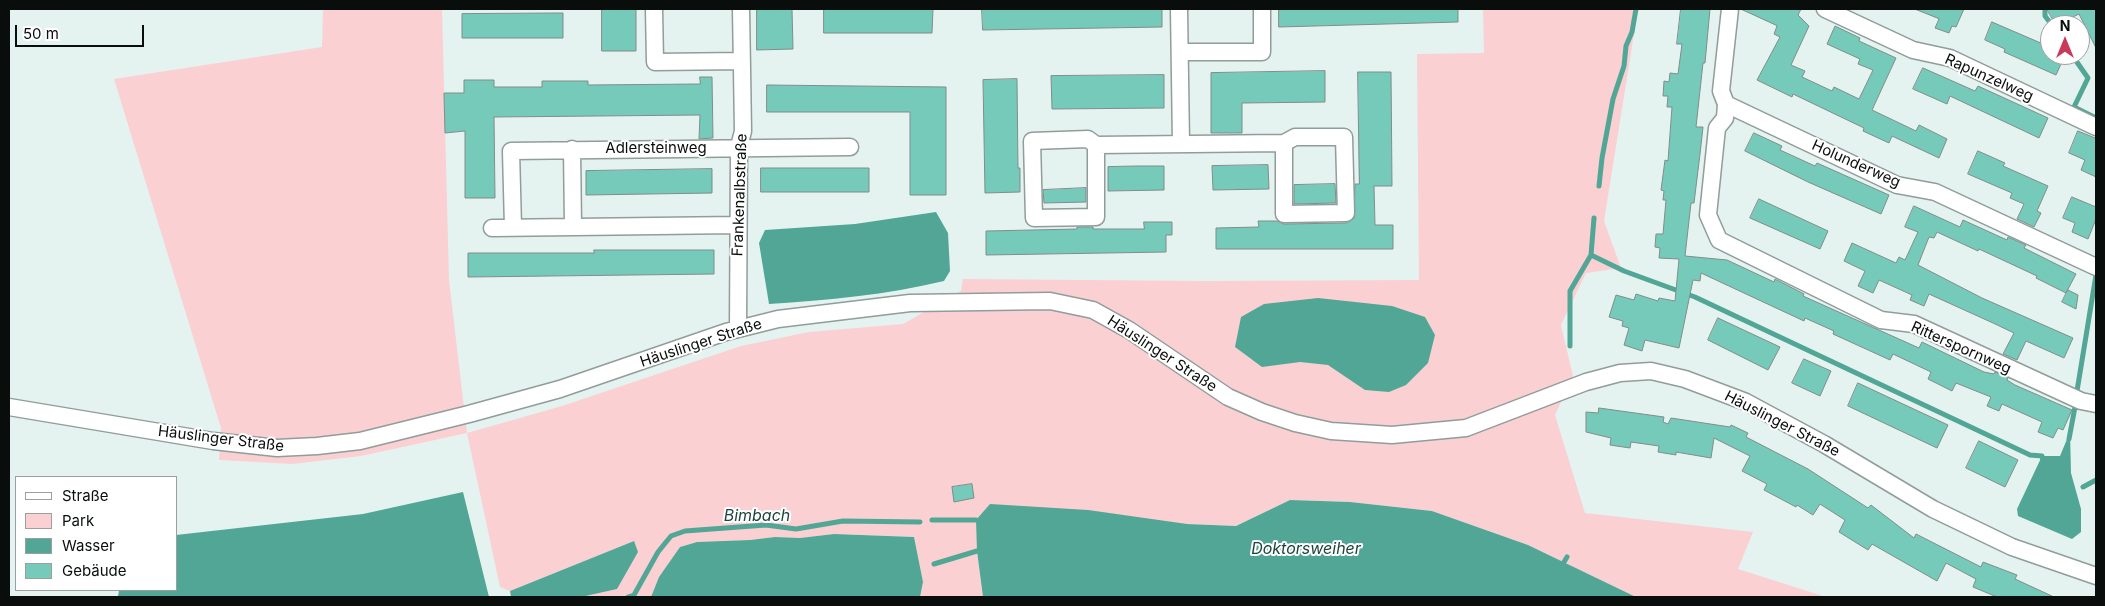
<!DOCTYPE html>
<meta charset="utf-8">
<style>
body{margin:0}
#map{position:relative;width:2105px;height:606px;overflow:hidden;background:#e5f3f0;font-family:Inter,sans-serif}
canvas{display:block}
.frame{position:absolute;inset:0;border:10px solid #090e0c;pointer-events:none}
.legend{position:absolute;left:15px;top:476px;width:162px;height:115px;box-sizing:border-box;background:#fff;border:1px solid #9d9f9e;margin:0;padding:6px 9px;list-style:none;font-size:15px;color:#090e0c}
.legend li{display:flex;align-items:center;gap:10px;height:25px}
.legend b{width:25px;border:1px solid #9d9f9e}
.north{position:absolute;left:2040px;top:15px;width:50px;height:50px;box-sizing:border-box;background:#fff;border:1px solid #9d9f9e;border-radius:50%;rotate:0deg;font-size:14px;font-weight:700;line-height:20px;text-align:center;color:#090e0c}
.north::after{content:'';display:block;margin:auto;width:18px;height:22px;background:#c93959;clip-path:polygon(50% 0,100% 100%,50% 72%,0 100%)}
.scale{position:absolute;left:15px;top:25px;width:129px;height:22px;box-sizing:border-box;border:2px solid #090e0c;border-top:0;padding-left:6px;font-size:15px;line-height:18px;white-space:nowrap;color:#090e0c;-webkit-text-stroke:4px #fff;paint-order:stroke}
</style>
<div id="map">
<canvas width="2105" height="606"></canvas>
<div class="frame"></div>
<ul class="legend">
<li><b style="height:6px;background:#fff"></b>Straße</li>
<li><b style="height:14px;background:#fad0d3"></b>Park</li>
<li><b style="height:14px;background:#51a696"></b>Wasser</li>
<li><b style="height:14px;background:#75cab9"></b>Gebäude</li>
</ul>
<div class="north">N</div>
<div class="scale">50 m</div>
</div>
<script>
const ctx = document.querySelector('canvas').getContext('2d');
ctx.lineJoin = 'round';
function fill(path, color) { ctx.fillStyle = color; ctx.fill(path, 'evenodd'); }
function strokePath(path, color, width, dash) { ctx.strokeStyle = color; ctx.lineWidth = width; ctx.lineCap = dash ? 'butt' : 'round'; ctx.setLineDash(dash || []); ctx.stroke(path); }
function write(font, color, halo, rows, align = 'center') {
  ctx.font = font + ' Inter,sans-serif'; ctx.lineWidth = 4; ctx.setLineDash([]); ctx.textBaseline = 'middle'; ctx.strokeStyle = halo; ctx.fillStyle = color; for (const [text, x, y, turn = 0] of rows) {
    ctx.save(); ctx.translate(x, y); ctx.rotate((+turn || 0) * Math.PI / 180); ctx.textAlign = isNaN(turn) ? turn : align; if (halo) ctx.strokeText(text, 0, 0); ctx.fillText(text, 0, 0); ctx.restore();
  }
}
const green = new Path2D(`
 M323,9H442L449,280L467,433L562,406L741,346L809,332L903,324L961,291L963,279L1206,281L1419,280L1417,54L1484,53L1483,9H1638L1604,221L1621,268L1586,273L1561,325L1573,376L1555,415L1585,513L1753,532L1738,569L1826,597H1636L1528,545L1432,511L1350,502L1290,500L1236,526L1187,524L977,551L983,597H920L923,582L914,537L834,534L800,538L775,537L750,540L697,542L680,547L659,577L651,597H581L617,589L634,541L510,591L500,587L467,433L361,456L292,464L219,460L221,428L114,79L322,47Z`);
const water = new Path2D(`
 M936,212L948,233L950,271L944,281C886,295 828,300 769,304L759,243L765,230L855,224Z
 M1318,298L1392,306L1425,317L1435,335L1428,363L1406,385L1389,392L1365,390L1328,365L1300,362L1262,367L1235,347L1241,317L1264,304Z
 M2070,432L2071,473L2081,509V532L2072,539L2018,516L2017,509L2042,456H2060Z
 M463,492L489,597H118L119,590H176V535L363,514Z
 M1290,500L1350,502L1432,511L1528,545L1636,597H983L977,551L976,520L990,504L1088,510L1187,524L1236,526Z
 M834,534L914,537L923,582L920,597H651L659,577L680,547L697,542L750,540L775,537L800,538Z
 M634,541L638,552L617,589L581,597H511L510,591Z`);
const stream = new Path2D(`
 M2045,9V16L2052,25
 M2072,55L2088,78L2074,107L2096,118
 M1599,186L1602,158L1613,99L1624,66L1626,46L1632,32L1636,9
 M1591,255L1624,271L1695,297L2030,455L2042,456L2043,461
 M1570,346V291L1591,255L1594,218
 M2077,391L2096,275
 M2069,439L2075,407
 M2083,487L2096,480
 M932,520H976
 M1564,562L1567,557
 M934,564L977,551
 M628,597L634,595L658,552L671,536L685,531L766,525L796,529L843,521L920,522`);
const building = new Path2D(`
 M602,9H636V51H602Z
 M757,9H792L793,49L757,50Z
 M824,9H933L932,33H824Z
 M982,9H1162V27L983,30Z
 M1279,9H1458V22L1279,27Z
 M1681,9H1710L1705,63H1703L1696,127H1703L1700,154L1694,203H1691L1685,256L1727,260L1774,282L1775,279L1804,294L1803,296L1919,348L1922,342L1984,372L1994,374L1995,372L2008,378L2007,380L2015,385L2072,410L2063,430L2058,428L2053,438L2038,432L2042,422L2002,404L1999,411L1987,406L1991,397L1956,383L1952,391L1928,379L1931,372L1893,354L1890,360L1833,334L1834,331L1805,318L1804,321L1701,273L1700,281L1693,280L1679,348L1645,340L1642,351L1624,345L1629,328L1622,326L1623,321L1609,317L1616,295L1634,300L1636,294L1658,301L1659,298L1675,301L1679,259L1659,258L1660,248L1655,247L1656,234H1663L1666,200H1663L1664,191L1661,190L1665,160L1668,161L1672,107H1667L1668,96H1663L1664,81L1669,82L1670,73L1678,74L1682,44H1677Z
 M1741,9H1801L1798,15L1809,26L1791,65L1805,71L1802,77L1832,91L1834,87L1859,99L1873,70L1858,64L1860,59L1827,44L1835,26L1860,38L1859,41L1896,58L1872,110L1916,131L1919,125L1947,139L1939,158L1892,136L1889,143L1863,131L1864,128L1793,94L1792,97L1757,80L1780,37L1774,34L1777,26Z
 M1915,9H1964L1956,27L1952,26L1949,33L1935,28L1939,19Z
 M2047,9H2096V48L2079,14L2056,25Z
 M552,13H563V38H462V14Z
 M1992,22L2050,47V55H2065L2056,75L2004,52L2005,49L1985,40Z
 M1923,68L1975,91L1978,86L2048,118L2039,138L1950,96L1947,104L1913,89Z
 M1325,71V102L1242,103V133H1211V73Z
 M1358,72H1391L1392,186H1374L1375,225H1393V249H1216V228L1259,227L1258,221H1277L1284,224L1346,223L1354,218L1355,184H1359Z
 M1164,75V108L1052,109L1051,76Z
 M700,77H712L713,138L699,139L700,115L494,117L495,198H465V131L445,133L444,93H464V80H494V87H542V81H588V85L700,84Z
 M1017,79L1018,168H1020V192L985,193L983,80Z
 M767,85L946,87V195H910V112H767Z
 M2078,131L2095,138L2096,137V177L2081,170L2085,160L2069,153Z
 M1754,133L1782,146L1780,150L1815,166L1817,163L1889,195L1881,214L1808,182L1745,151Z
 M1978,151L2005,163L2003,166L2048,186L2037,211L2041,213L2034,227L2017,219L2024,204L2010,198L2012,193L1968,174Z
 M1268,165L1269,189L1213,190L1212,166Z
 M1136,166H1164V190L1108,191V167Z
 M761,168H869V192H761Z
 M712,169V193L586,195V171Z
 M1335,184L1336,203L1294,204V185Z
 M1086,188V202L1044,203L1043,190Z
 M2072,197L2096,207V219L2088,239L2072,232L2075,223L2063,218Z
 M1759,199L1828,231L1820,249L1750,218Z
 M1914,206L1960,227L1963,220L2007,240L2008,237L2026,245L2024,248L2076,274L2066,293L2036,278L2037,276L1979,249L1978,251L1937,232L1934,238L1929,237L1918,265L1982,298L2073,338L2064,358L2026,341L2017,360L2003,354L2014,333L1993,323L1929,294L1924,306L1910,300L1912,295L1879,280L1873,293L1858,286L1865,271L1844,261L1852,243L1896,263L1899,257L1905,260L1918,232L1905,227Z
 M1144,222H1172V235H1166V252L986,255V231L1077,229V227H1093V229H1144Z
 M594,250H714V274L468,277V253H594Z
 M2068,290L2078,295L2076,309L2062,302Z
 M1718,318L1780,347L1768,370L1708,340Z
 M1804,359L1831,371L1820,396L1792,383Z
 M1858,383L1948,425L1937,448L1848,406Z
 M1599,408L1664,417L1663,422L1668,424L1671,418L1730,427L1731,425L1748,433L1746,437L1808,469L1868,508L1871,505L1914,538L1916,534L1981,567L1983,562L2017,575L2015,579L2054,597H1997L1973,587L1976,579L1946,563L1937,581L1872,544L1868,550L1839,532L1845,520L1820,504L1813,515L1797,505L1796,507L1764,490L1767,484L1742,471L1750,456L1714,438L1711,458L1676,452V455L1658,452L1659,446L1631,442L1630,448L1610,445L1611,438L1586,432V412L1598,413Z
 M1979,441L2018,460L2005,487L1966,468Z
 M972,484L974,498L954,502L952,487Z`);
const street = new Path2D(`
 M654,9L655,62L742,61
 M1179,9L1181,144
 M1730,9L1721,91L1726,104L1725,118L1717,128L1708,215L1719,240L1881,320L1914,324L2081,401L2096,404
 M1825,9L1913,50L1950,58L2096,127
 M1180,52H1262V9
 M1726,104L1897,185L1935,192L2096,267
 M1096,145V217L1034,218L1032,141L1088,139L1096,145L1284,143L1295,137H1344L1346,213L1284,214V143
 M572,149L573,226
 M513,227L511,151L850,147
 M492,228L738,225
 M738,329L739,147L743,131L741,9
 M9,407L213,441L277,448L317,446L360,441L469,414L560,389L726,332L778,319L910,303L1050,301L1093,310L1129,330L1228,397L1262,412L1295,423L1331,431L1392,435L1466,428L1586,382L1620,373L1651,371L1685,379L1746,402L1824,444L1933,509L2012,547L2096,576`);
const streetNames = [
 ["Rapunzelweg",1989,78,24],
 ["Adlersteinweg",656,148],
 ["Holunderweg",1856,164,24],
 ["Frankenalbstraße",740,195,-88],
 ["Häuslinger Straße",701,343,-18],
 ["Ritterspornweg",1961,348,24],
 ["Häuslinger Straße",1162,354,33],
 ["Häuslinger Straße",1782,424,27],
 ["Häuslinger Straße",221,439,7]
];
const waterNames = [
 ["Bimbach",757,516],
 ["Doktorsweiher",1306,549]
];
fill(green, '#fad0d3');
fill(water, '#51a696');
strokePath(stream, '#51a696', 5);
fill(building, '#75cab9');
strokePath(building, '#808d8a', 1);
strokePath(street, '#909d9a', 19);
strokePath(street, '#fff', 16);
write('15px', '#090e0c', '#fff', streetNames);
write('italic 16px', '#1d443d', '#fff', waterNames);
</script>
